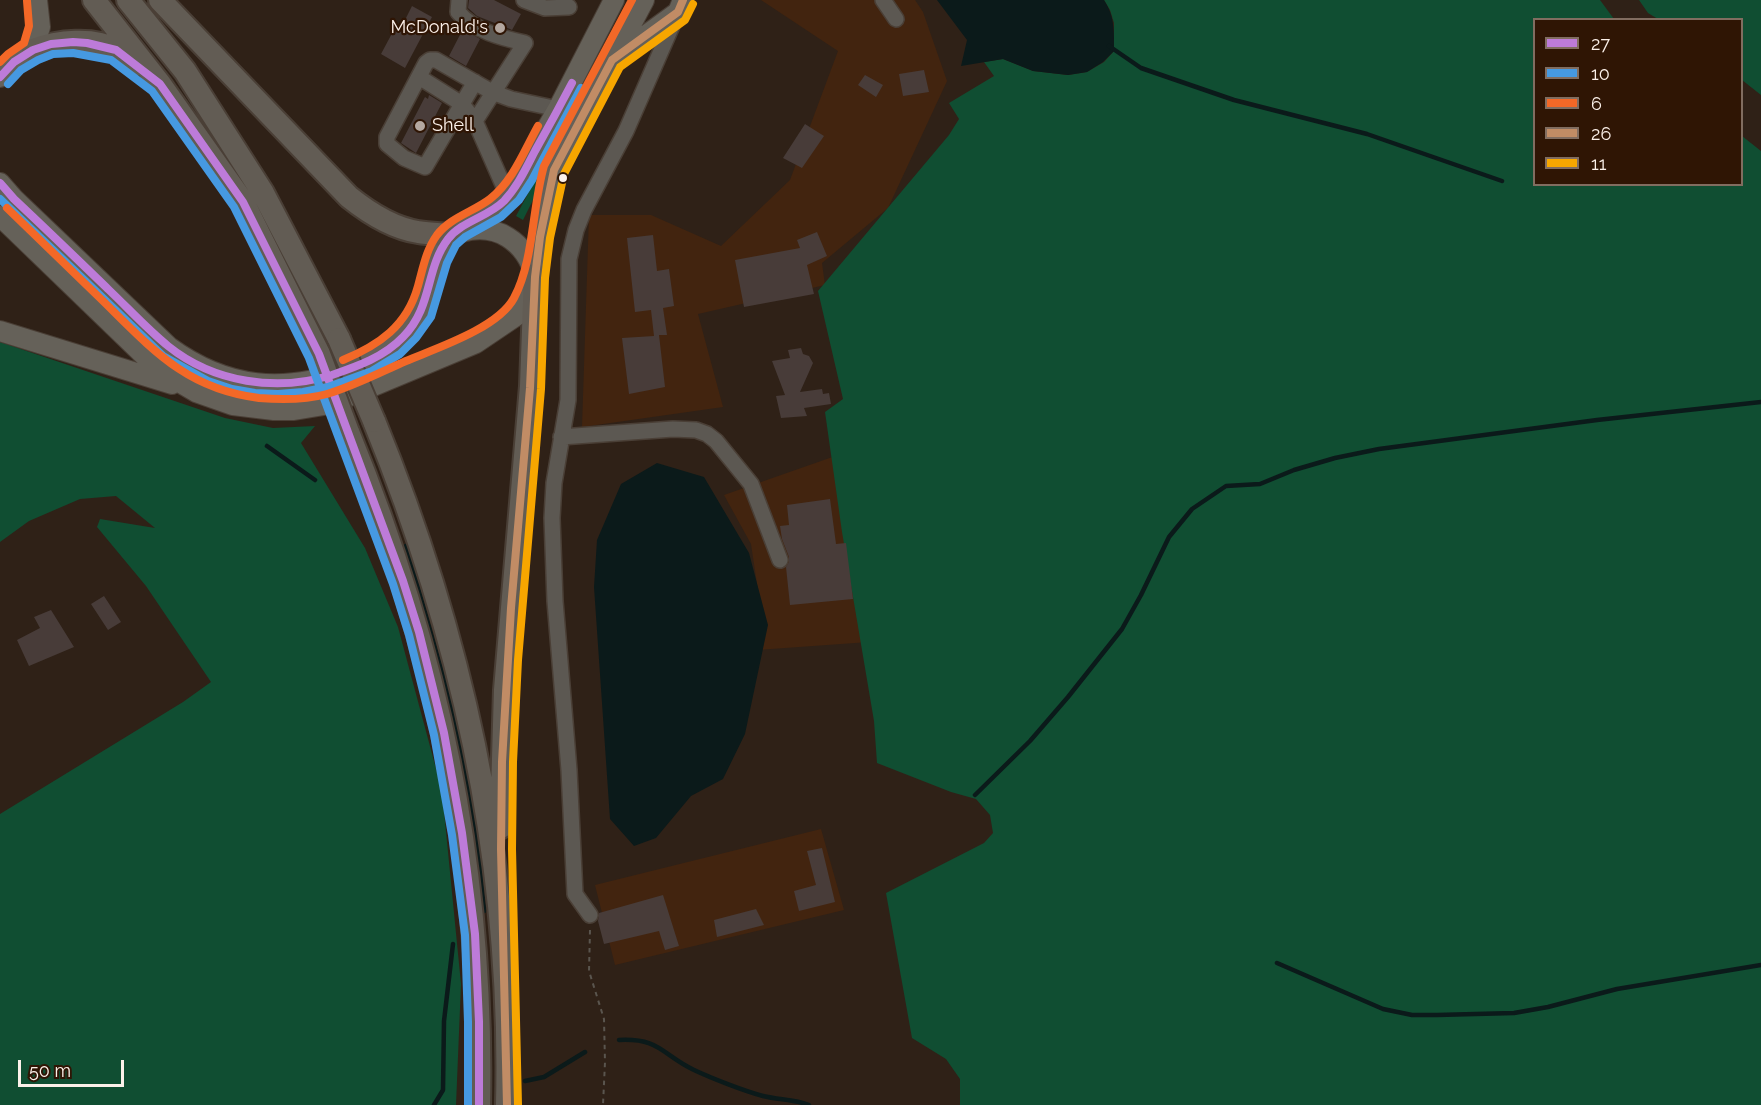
<!DOCTYPE html>
<style>
body{margin:0}
#map{position:relative;width:1761px;height:1105px;overflow:hidden;background:#2f2117;font-family:Raleway,sans-serif}
canvas{display:block}
.legend{position:absolute;left:1533px;top:18px;width:210px;height:168px;box-sizing:border-box;background:#2f1504;border:2px solid #816d60;margin:0;padding:8px 10px;list-style:none;font-size:18px;color:#fcf1ea}
.legend li{display:flex;align-items:center;gap:12px;height:30px}
.legend b{width:30px;border:2px solid #816d60}
.scale{position:absolute;left:18px;top:1060px;width:106px;height:27px;box-sizing:border-box;border:3px solid #fcf1ea;border-top:0;padding-left:8px;font-size:18px;line-height:21px;white-space:nowrap;color:#fcf1ea;-webkit-text-stroke:4px #2f1504;paint-order:stroke}
</style>
<div id="map">
<canvas width="1761" height="1105"></canvas>
<ul class="legend">
<li><b style="height:8px;background:#bd7bd9"></b>27</li>
<li><b style="height:8px;background:#4699e1"></b>10</li>
<li><b style="height:8px;background:#f36827"></b>6</li>
<li><b style="height:8px;background:#c18c65"></b>26</li>
<li><b style="height:8px;background:#f7a600"></b>11</li>
</ul>
<div class="scale">50 m</div>
</div>
<script>
const ctx = document.querySelector('canvas').getContext('2d');
ctx.lineJoin = 'round';
function fill(path, color) { ctx.fillStyle = color; ctx.fill(path, 'evenodd'); }
function strokePath(path, color, width, dash) { ctx.strokeStyle = color; ctx.lineWidth = width; ctx.lineCap = dash ? 'butt' : 'round'; ctx.setLineDash(dash || []); ctx.stroke(path); }
function write(font, color, halo, rows, align = 'center') {
  ctx.font = font + ' Raleway,sans-serif'; ctx.lineWidth = 4.5; ctx.setLineDash([]); ctx.textBaseline = 'middle'; ctx.strokeStyle = halo; ctx.fillStyle = color; for (const [text, x, y, turn = 0] of rows) {
    ctx.save(); ctx.translate(x, y); ctx.rotate((+turn || 0) * Math.PI / 180); ctx.textAlign = isNaN(turn) ? turn : align; if (halo) ctx.strokeText(text, 0, 0); ctx.fillText(text, 0, 0); ctx.restore();
  }
}
const built = new Path2D(`
 M761,0H915L923,12L947,81L888,208L822,263L825,285L698,314L723,407L582,427L589,215H651L721,246L790,180L838,51Z
 M861,447L883,641L757,650L761,610L751,544L724,495Z
 M821,829L844,910L615,965L595,885Z`);
const green = new Path2D(`
 M633,0L523,220L516,216Z
 M1104,0H1600L1614,19L1534,20V184H1742V136L1761,151V1105H960V1079L946,1059L912,1038L886,893L984,843L993,833L990,815L976,799L951,792L877,763L874,721L842,532L825,412L843,399L818,291L949,135L959,119L949,103L994,76L984,62L1003,59L1033,71L1068,75L1087,72L1104,62L1114,51V23L1110,10Z
 M1639,0H1761V95L1742,80V20L1658,19L1648,13Z
 M0,342L225,418L273,428L315,426L301,443L365,548L398,627L442,791L461,984L456,1105H0V814L183,702L211,682L146,586L97,527L100,519L155,528L116,496L80,499L29,521L0,542Z`);
const water = new Path2D(`
 M937,0H1104C1115,17 1114,31 1114,51L1103,62L1087,72L1068,75L1033,71L1003,59L961,66L967,40Z
 M657,463L704,477L749,553L768,625L745,734L723,779L691,796L656,838L634,846L610,819L594,587L597,540L621,484Z`);
const stream = new Path2D(`
 M1109,46L1141,68L1234,100L1367,134L1502,181
 M267,446L315,480
 M406,546L452,708L476,829L484,911
 M975,795L1030,741L1068,697L1122,629L1141,595L1169,537L1192,509L1226,486L1260,484L1294,470L1335,458L1379,449L1597,420L1761,402
 M1277,963L1383,1009L1412,1015H1437L1514,1013L1548,1007L1617,989L1761,965
 M619,1040C660,1038 661,1054 694,1070C711,1078 744,1091 763,1096C779,1100 794,1099 809,1105
 M525,1081L544,1077L585,1052
 M434,1105L443,1090L444,1021L453,944`);
const building = new Path2D(`
 M469,0H494L521,14L512,30L510,29L477,16L468,8Z
 M412,6L432,17L405,68L381,54L397,24L402,26Z
 M463,29L480,39L466,66L449,56Z
 M924,70L929,92L903,96L899,74Z
 M865,75L883,85L876,97L858,85Z
 M429,95L442,103L416,153L401,143L425,97L428,99Z
 M805,124L824,136L802,168L783,158Z
 M817,232L827,256L807,265L814,294L744,307L735,260L800,248L797,240Z
 M653,235L657,271L669,269L674,306L663,308L667,335H659L665,387L629,394L622,338L654,336L651,310L635,312L627,238Z
 M801,348L803,354L809,356L813,363L800,392L822,389L823,394L829,393L831,404L804,408L807,416L781,418L776,396L785,395L772,361L790,358L788,350Z
 M830,499L836,544L846,543L853,599L790,605L786,567L789,562V557L782,539L780,526L789,525L787,505Z
 M104,596L121,622L108,630L91,604Z
 M51,610L74,647L29,666L17,640L40,628L34,617Z
 M822,848L835,902L799,911L794,891L816,885L807,851Z
 M663,895L679,946L665,950L659,931L604,944L598,921L599,913Z
 M756,909L764,925L717,937L714,920Z`);
const path = new Path2D(`
 M590,930L589,971L604,1019L605,1062L603,1105`);
const minor = new Path2D(`
 M459,0L458,12C474,31 502,38 525,43L475,121
 M524,0L545,8L569,7
 M883,0L896,19
 M419,77L462,104L475,82
 M508,196L475,121L462,104L425,167L404,158L387,144V137L426,63L430,60H436L492,92L511,99L558,109
 M561,437L673,429L696,430L707,434L716,441L751,484L780,560
 M590,915L575,894L569,770L555,601L552,518L554,483L568,400L569,259L576,230L584,210L626,131L678,12`);
const major = new Path2D(`
 M616,57L678,12L683,0
 M0,77L14,62L33,50L40,27L37,0
 M0,183L14,199L169,347C227,389 284,394 350,369C376,359 401,346 416,322C433,296 428,262 449,238C454,232 461,229 468,225C482,216 496,208 508,196L558,109L614,0
 M0,216L147,358L179,382L196,392L233,405L274,410H294L330,404L476,343L516,316L525,301L535,275L549,188L554,170L644,0
 M462,232C497,222 525,242 535,275
 M0,331L172,384`);
const highway = new Path2D(`
 M94,0L160,84L243,202L319,354
 M128,0L185,71L263,193L339,339
 M160,0L349,197C369,213 392,228 418,232C429,234 440,234 451,235
 M33,50C58,41 93,37 117,50C123,53 130,60 135,65
 M374,421C464,641 513,867 507,1105
 M348,432C437,650 484,868 479,1105
 M501,827L505,690L531,386L535,275`);
const highwayBridge = new Path2D(`
 M339,339L374,421
 M319,354L348,432`);
const bus1 = new Path2D(`
 M0,77L14,62L33,50L51,44L73,42L87,43L116,50L160,84L243,202L319,354L403,581L419,632L444,733L462,833L475,934L479,1022V1105
 M0,183L14,199C46,229 78,260 109,290C129,309 147,329 168,346C214,383 277,392 332,375C358,366 384,357 403,337C433,307 425,269 448,239C462,221 488,217 504,201C518,186 526,168 535,151C548,128 560,106 572,83`);
const bus2 = new Path2D(`
 M8,84L21,70L38,60L53,54L73,53L111,60L152,91L234,207L309,358L393,584L409,635L434,735L452,835L465,935L468,1022V1105
 M0,199L163,356L208,381L232,389L255,393L278,394L303,392L328,387L372,371L400,354L416,338L431,317L447,263L456,245L465,237L501,217L519,200L532,180L581,88`);
const bus3 = new Path2D(`
 M0,62L8,54L24,43L29,26L27,1
 M7,208C39,239 70,269 102,300C152,349 186,389 259,398C282,400 305,400 327,394C354,386 381,372 406,361C437,348 498,328 514,298C534,261 532,207 544,166L632,0
 M343,360C379,345 407,326 418,286C423,268 426,250 437,235C451,217 473,212 490,199C513,181 524,151 538,126`);
const bus4 = new Path2D(`
 M507,1105L501,849L502,762L511,608L530,388L535,277L540,237L554,170L612,60L678,12L683,0`);
const bus5 = new Path2D(`
 M518,1105L512,849L513,762L518,660L541,389L545,278L550,238L564,174L620,67L685,20L693,4`);
const markers = [
 [500,28,6,"#b4a8a0"],
 [420,126,6,"#b4a8a0"],
 [563,178,5,"#fcf1ea"]
];
const poiNames = [
 ["McDonald's",488,28],
 ["Shell",432,126,"left"]
];
fill(built, '#42240f');
fill(green, '#104e32');
fill(water, '#0b1a1a');
strokePath(stream, '#0b1a1a', 4.5);
fill(building, '#483c39');
strokePath(minor, '#4a3f36', 18);
strokePath(major, '#4a3f36', 22);
strokePath(highway, '#4a3f36', 26);
strokePath(path, '#5a554e', 2, [4.5, 4.5]);
strokePath(minor, '#5c5852', 15);
strokePath(major, '#656159', 20);
strokePath(highway, '#625c54', 22);
strokePath(highwayBridge, '#4a3f36', 26, []);
strokePath(highwayBridge, '#625c54', 22);
strokePath(bus1, '#bd7bd9', 8);
strokePath(bus2, '#4699e1', 8);
strokePath(bus3, '#f36827', 8);
strokePath(bus4, '#c18c65', 8);
strokePath(bus5, '#f7a600', 8);
for (const [x, y, r, color] of markers) { const dot = new Path2D(); dot.arc(x, y, r, 0, 2 * Math.PI); ctx.fillStyle = color; ctx.fill(dot); strokePath(dot, '#2f1504', 2); }
write('18px', '#fcf1ea', '#2f1504', poiNames, 'right');
</script>
